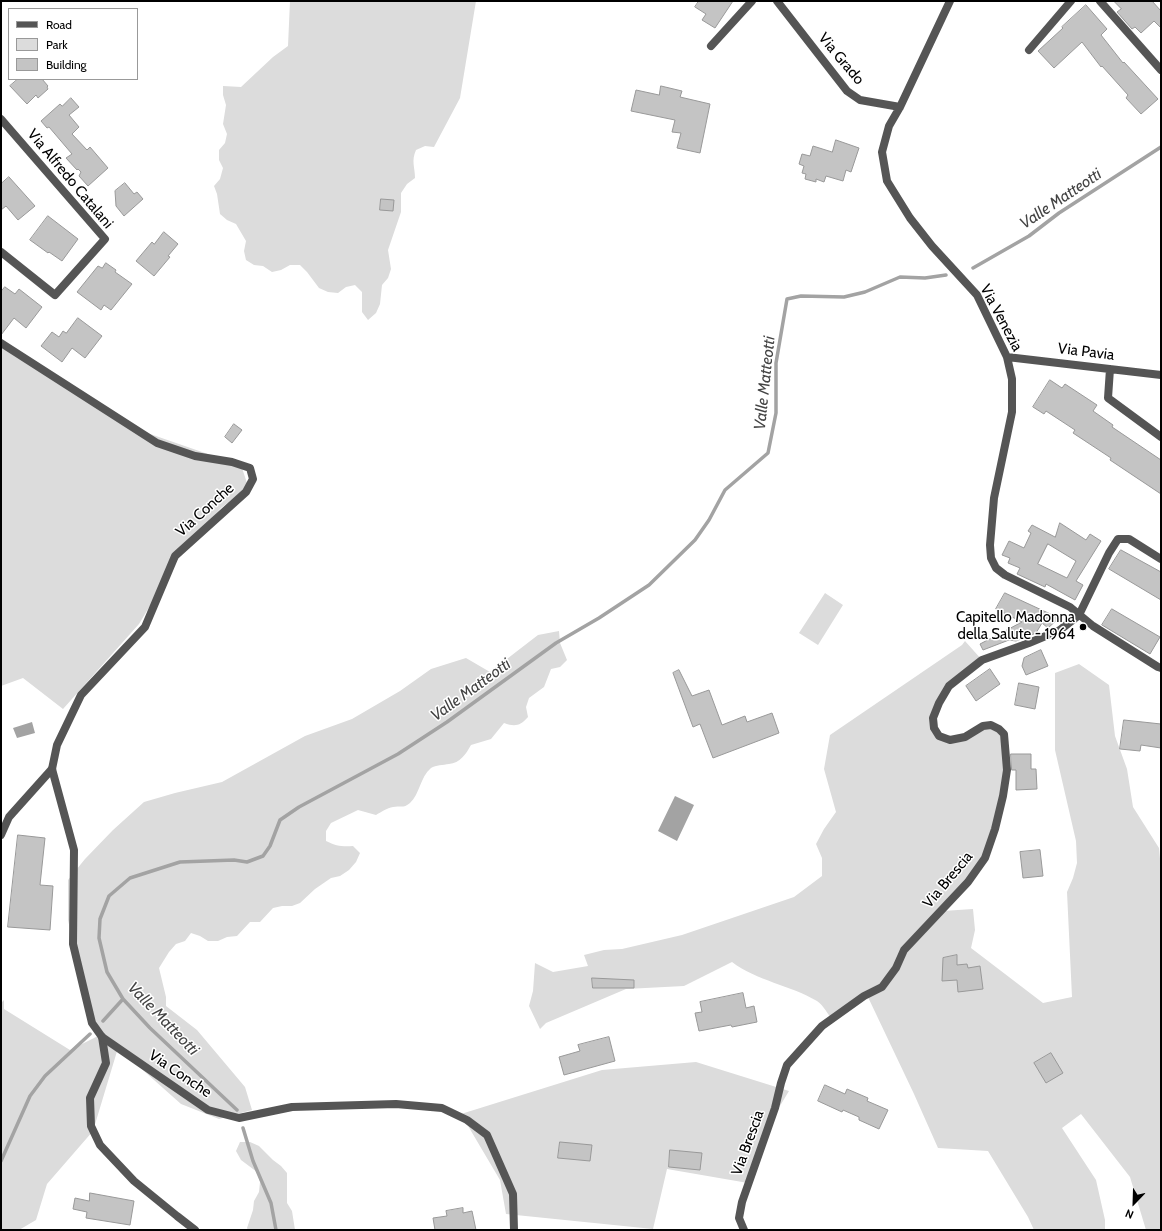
<!DOCTYPE html>
<style>
body{margin:0}
#map{position:relative;width:1162px;height:1231px;overflow:hidden;background:#fff;font-family:Cabin,sans-serif}
canvas{display:block}
.frame{position:absolute;inset:0;border:2px solid #000;pointer-events:none}
.legend{position:absolute;left:8px;top:8px;width:130px;height:72px;box-sizing:border-box;background:#fff;border:1px solid #999;margin:0;padding:5px 7px;list-style:none;font-size:12px;color:#000}
.legend li{display:flex;align-items:center;gap:8px;height:20px}
.legend b{width:20px;border:1px solid #999}
.north{position:absolute;left:1114px;top:1183px;width:40px;height:40px;-webkit-text-stroke:3px #fff;paint-order:stroke;rotate:203deg;font-size:11px;font-weight:700;line-height:16px;text-align:center;color:#000}
.north::after{content:'';display:block;margin:auto;width:14px;height:18px;background:#000;clip-path:polygon(50% 0,100% 100%,50% 72%,0 100%)}
</style>
<div id="map">
<canvas width="1162" height="1231"></canvas>
<div class="frame"></div>
<ul class="legend">
<li><b style="height:5px;background:#555"></b>Road</li>
<li><b style="height:11px;background:#dcdcdc"></b>Park</li>
<li><b style="height:11px;background:#c4c4c4"></b>Building</li>
</ul>
<div class="north">N</div>
</div>
<script>
const ctx = document.querySelector('canvas').getContext('2d');
ctx.lineJoin = 'round';
function fill(path, color) { ctx.fillStyle = color; ctx.fill(path, 'evenodd'); }
function strokePath(path, color, width, dash) { ctx.strokeStyle = color; ctx.lineWidth = width; ctx.lineCap = dash ? 'butt' : 'round'; ctx.setLineDash(dash || []); ctx.stroke(path); }
function write(font, color, halo, rows, align = 'center') {
  ctx.font = font + ' Cabin,sans-serif'; ctx.lineWidth = 3; ctx.setLineDash([]); ctx.textBaseline = 'middle'; ctx.strokeStyle = halo; ctx.fillStyle = color; for (const [text, x, y, turn = 0] of rows) {
    ctx.save(); ctx.translate(x, y); ctx.rotate((+turn || 0) * Math.PI / 180); ctx.textAlign = isNaN(turn) ? turn : align; if (halo) ctx.strokeText(text, 0, 0); ctx.fillText(text, 0, 0); ctx.restore();
  }
}
const green = new Path2D(`
 M290,1H476L460,98L434,147L425,146L416,150C411,161 415,167 415,178L407,184L401,193V212L388,250L391,269L388,278L382,285L380,304L376,313L368,320L362,312V292L355,285L346,287L338,293L328,292L319,288L307,272L300,265H290L281,270L272,272L263,266L254,265L246,260L244,251L246,241L236,224L227,220L220,214L217,194L214,186L220,179L223,168L219,160V150L225,143L227,134L223,124L226,105L223,95V86L241,87L273,57L288,46Z
 M1,347L130,427L228,461L242,468L247,483L242,492L221,508L184,549L139,624L63,709L23,678L1,686Z
 M825,593L843,605L818,645L799,633Z
 M559,631L560,643L567,660L560,667L551,669L544,687L529,698L526,707L528,717C520,726 515,727 504,723L491,739L471,745C466,754 460,763 449,764C443,765 436,765 431,768C420,777 420,794 410,803C403,809 400,805 393,807C387,808 381,812 376,815L358,810L331,823L326,831V841C336,846 343,847 353,846L360,853L356,862L349,870L340,876L331,878L315,889L300,903L292,906H282L273,908L260,922H250L237,936L227,937L218,941H208L200,936L191,933L185,941L176,944L169,952L159,968L166,997V1006L197,1030L245,1087L252,1110L219,1119L181,1104L118,1048L93,1131L47,1184L36,1220L19,1230H1V1003L4,1000V1009L70,1050L102,1034L90,1020L68,920V880L85,859L113,830L144,802L175,793L222,782L305,736L352,719L400,691L431,669L466,658L490,672L538,635Z
 M965,641L982,660L949,686L939,703L934,728L950,740L983,726L999,729L1007,770L985,858L943,911L973,909L975,930L971,948L1043,1003L1072,997L1067,892L1073,878L1077,863L1076,841L1055,750V673L1079,664L1109,685L1115,736L1127,769L1133,807L1159,848L1161,869V1230H1146L1130,1177L1081,1114L1062,1128L1096,1180L1105,1220V1230H1034L1028,1217L988,1151L938,1148L914,1094L867,995L832,1020C828,1014 823,1005 817,1001C790,985 757,981 732,962L684,986L626,989L546,1023L540,1029L529,1006L533,991L535,963L553,972L588,966L584,955L604,950L622,949L682,935L794,897L822,876V858L816,844L824,829L836,812L824,769L830,735L962,645Z
 M696,1062L789,1091L769,1124L748,1183L667,1169L653,1229L506,1214L500,1180L461,1114L602,1070Z
 M240,1142H250L259,1146L273,1160L281,1166L287,1173V1203L292,1211L295,1230H248L247,1228L253,1210L254,1201L259,1192L260,1182L257,1172L241,1160L236,1151Z`);
const water = new Path2D(`
 M32,722L35,733L17,738L13,728Z
 M675,796L694,805L677,841L658,831Z`);
const stream = new Path2D(`
 M973,268L1029,236L1059,213L1161,147
 M103,1021L123,999
 M237,1110L150,1028L123,999L107,972L99,938L100,919L109,896L130,878L180,862L234,860L247,862L263,856L270,846L280,820L299,807L398,754L447,722L556,643L599,618L649,585L695,540L709,520L725,490L768,453L776,413V363L787,299L801,296L844,297L865,292L900,277L925,278L946,275
 M243,1128L253,1161L271,1203L276,1230
 M1,1161L30,1096L45,1076L90,1034`);
const building = new Path2D(`
 M699,1H733L715,28L702,20L706,14L695,7Z
 M1114,1H1152L1161,11V28L1154,21L1141,33L1135,27L1132,29L1117,12L1121,9Z
 M1086,5L1107,29L1101,35L1123,63L1124,62L1158,99L1141,114L1126,98L1128,95L1102,66L1101,67L1082,42L1054,68L1038,51L1063,28L1062,27Z
 M18,79H42L48,86L47,87L48,89L38,98L36,95L27,104L10,86Z
 M661,86L682,91L680,97L710,104L700,153L677,148L681,133L672,132L675,120L631,111L636,90L659,95Z
 M71,98L79,107L69,115L79,127L72,134L87,150L90,147L108,168L88,186L79,176L81,172L78,169L77,170L66,158L72,154L49,127L47,128L41,121L60,104L62,106Z
 M836,140L859,148L851,172L846,170L843,181L826,176L824,182L816,179V182L805,179L806,174L802,173L804,166L799,164L802,154L810,156L813,146L832,152Z
 M9,177L35,206L18,220L6,206L1,210V184Z
 M125,183L134,194L137,192L143,199L124,216L116,206L115,191Z
 M381,199L394,200L393,211L380,210Z
 M48,216L78,239L62,261L49,252L48,253L30,240Z
 M164,232L178,244L168,256L170,257L154,276L136,261L152,242L154,244Z
 M106,263L116,270L115,272L132,284L111,310L104,305L101,310L77,292L98,266L102,268Z
 M5,287L15,294L19,289L42,307L26,328L14,318L1,335V292Z
 M78,318L102,336L85,358L72,348L62,362L41,346L52,332L59,337L63,331L66,333Z
 M1050,380L1062,388L1065,384L1097,405L1093,411L1113,425L1112,427L1161,460V494L1110,460L1111,458L1073,433L1075,430L1046,411L1044,414L1033,407Z
 M234,424L242,430L232,443L225,437Z
 M1060,523L1086,540L1090,534L1101,541L1076,581L1083,585L1075,600L1046,584L1045,587L1017,574L1020,568L1008,563L1010,558L1002,555L1009,541L1024,548L1031,533L1028,531L1032,525L1055,537ZM1048,544L1076,561L1067,578L1038,564Z
 M1121,550L1161,572V600L1109,569Z
 M1005,593L1059,618L1048,628L1042,623L1036,633L1016,641L1009,640L983,650L980,644L1022,622L996,609Z
 M1112,609L1160,637L1150,654L1102,625Z
 M1041,650L1048,666L1026,675L1022,666L1024,658Z
 M990,669L1000,684L976,701L966,686Z
 M679,670L692,696L709,690L722,725L745,716L747,722L772,713L779,733L713,758L700,724L693,727L673,673Z
 M1019,683L1039,687L1035,709L1015,705Z
 M1124,720L1161,724V748L1141,745L1140,751L1120,749Z
 M1011,754H1031V769H1036L1037,789L1016,790V770H1012Z
 M18,835L45,838L40,885L53,886L50,930L8,927Z
 M1040,850L1043,876L1023,878L1020,852Z
 M957,955V965L967,964L968,968L980,966L983,989L958,992L957,980L942,981L943,958Z
 M592,978L634,980V988H593Z
 M743,993L746,1008L754,1006L757,1022L732,1027L731,1025L699,1031L695,1013L702,1012L700,1002Z
 M609,1037L615,1061L564,1075L559,1057L580,1051L578,1045Z
 M1051,1053L1063,1073L1046,1083L1034,1063Z
 M825,1085L845,1094L847,1089L868,1098L867,1101L888,1110L879,1129L859,1120V1117L843,1110L842,1112L818,1101Z
 M560,1142L592,1145L590,1161L558,1158Z
 M670,1150L702,1153L700,1170L669,1167Z
 M90,1193L134,1201L130,1225L86,1218L87,1212L73,1209L75,1198L89,1201Z
 M463,1208V1213L472,1211L476,1230H435L433,1218L447,1216L446,1211Z`);
const minor = new Path2D(`
 M777,1L847,91L860,100L900,107
 M950,1L900,107L889,126L882,152L887,181L910,218L932,246L977,295L1007,357L1012,379V412L994,498L990,545L991,558L996,568L1005,575L1070,607L1093,626L1158,667L1161,668
 M1100,1L1161,70
 M711,46L752,1
 M1029,50L1071,1
 M1,119L105,239L55,295L1,252
 M1007,357L1161,375
 M1110,369L1108,398L1161,437
 M1,835L9,817L52,769
 M102,1037L106,1063L90,1098L91,1126L100,1145L134,1181L177,1216L195,1230
 M744,1230L739,1218L742,1202L775,1108L781,1083L787,1065L822,1026L864,996L882,987L896,968L904,950L968,882L985,858L995,829L1003,796L1007,770L1004,734L999,729L991,725L983,726L965,737L950,740L939,736L934,728L933,718L939,703L949,686L982,660L1029,643L1060,630L1079,615L1109,553L1118,539H1129L1161,559`);
const tertiary = new Path2D(`
 M1,343L157,443L195,456L232,462L250,468L253,479L246,492L175,556L145,627L81,695L57,745L52,769L74,850L73,944L92,1023L102,1037L208,1110L239,1118L292,1107L396,1104L442,1108L467,1120L487,1135L513,1194L514,1230`);
const markers = [
 [1083,627,4,"#000"]
];
const streetNames = [
 ["Via Grado",841,59,50],
 ["Via Alfredo Catalani",70,179,50],
 ["Via Venezia",1001,318,62],
 ["Via Pavia",1086,352,7],
 ["Via Conche",205,510,-42],
 ["Via Brescia",948,880,-50],
 ["Via Conche",180,1074,34],
 ["Via Brescia",748,1143,-70]
];
const poiNames = [
 ["Capitello Madonna",1075,618],
 ["della Salute - 1964",1075,635]
];
const waterNames = [
 ["Valle Matteotti",1061,199,-34],
 ["Valle Matteotti",765,383,-84],
 ["Valle Matteotti",471,690,-36],
 ["Valle Matteotti",163,1019,46]
];
fill(green, '#dcdcdc');
fill(water, '#a3a3a3');
strokePath(stream, '#a3a3a3', 3.5);
fill(building, '#c4c4c4');
strokePath(building, '#999', 1);
strokePath(minor, '#555', 8);
strokePath(tertiary, '#555', 8);
for (const [x, y, r, color] of markers) { const dot = new Path2D(); dot.arc(x, y, r, 0, 2 * Math.PI); ctx.fillStyle = color; ctx.fill(dot); strokePath(dot, '#fff', 1.5); }
write('15px', '#000', '#fff', streetNames);
write('15px', '#000', '#fff', poiNames, 'right');
write('italic 16px', '#444', '#fff', waterNames);
</script>
